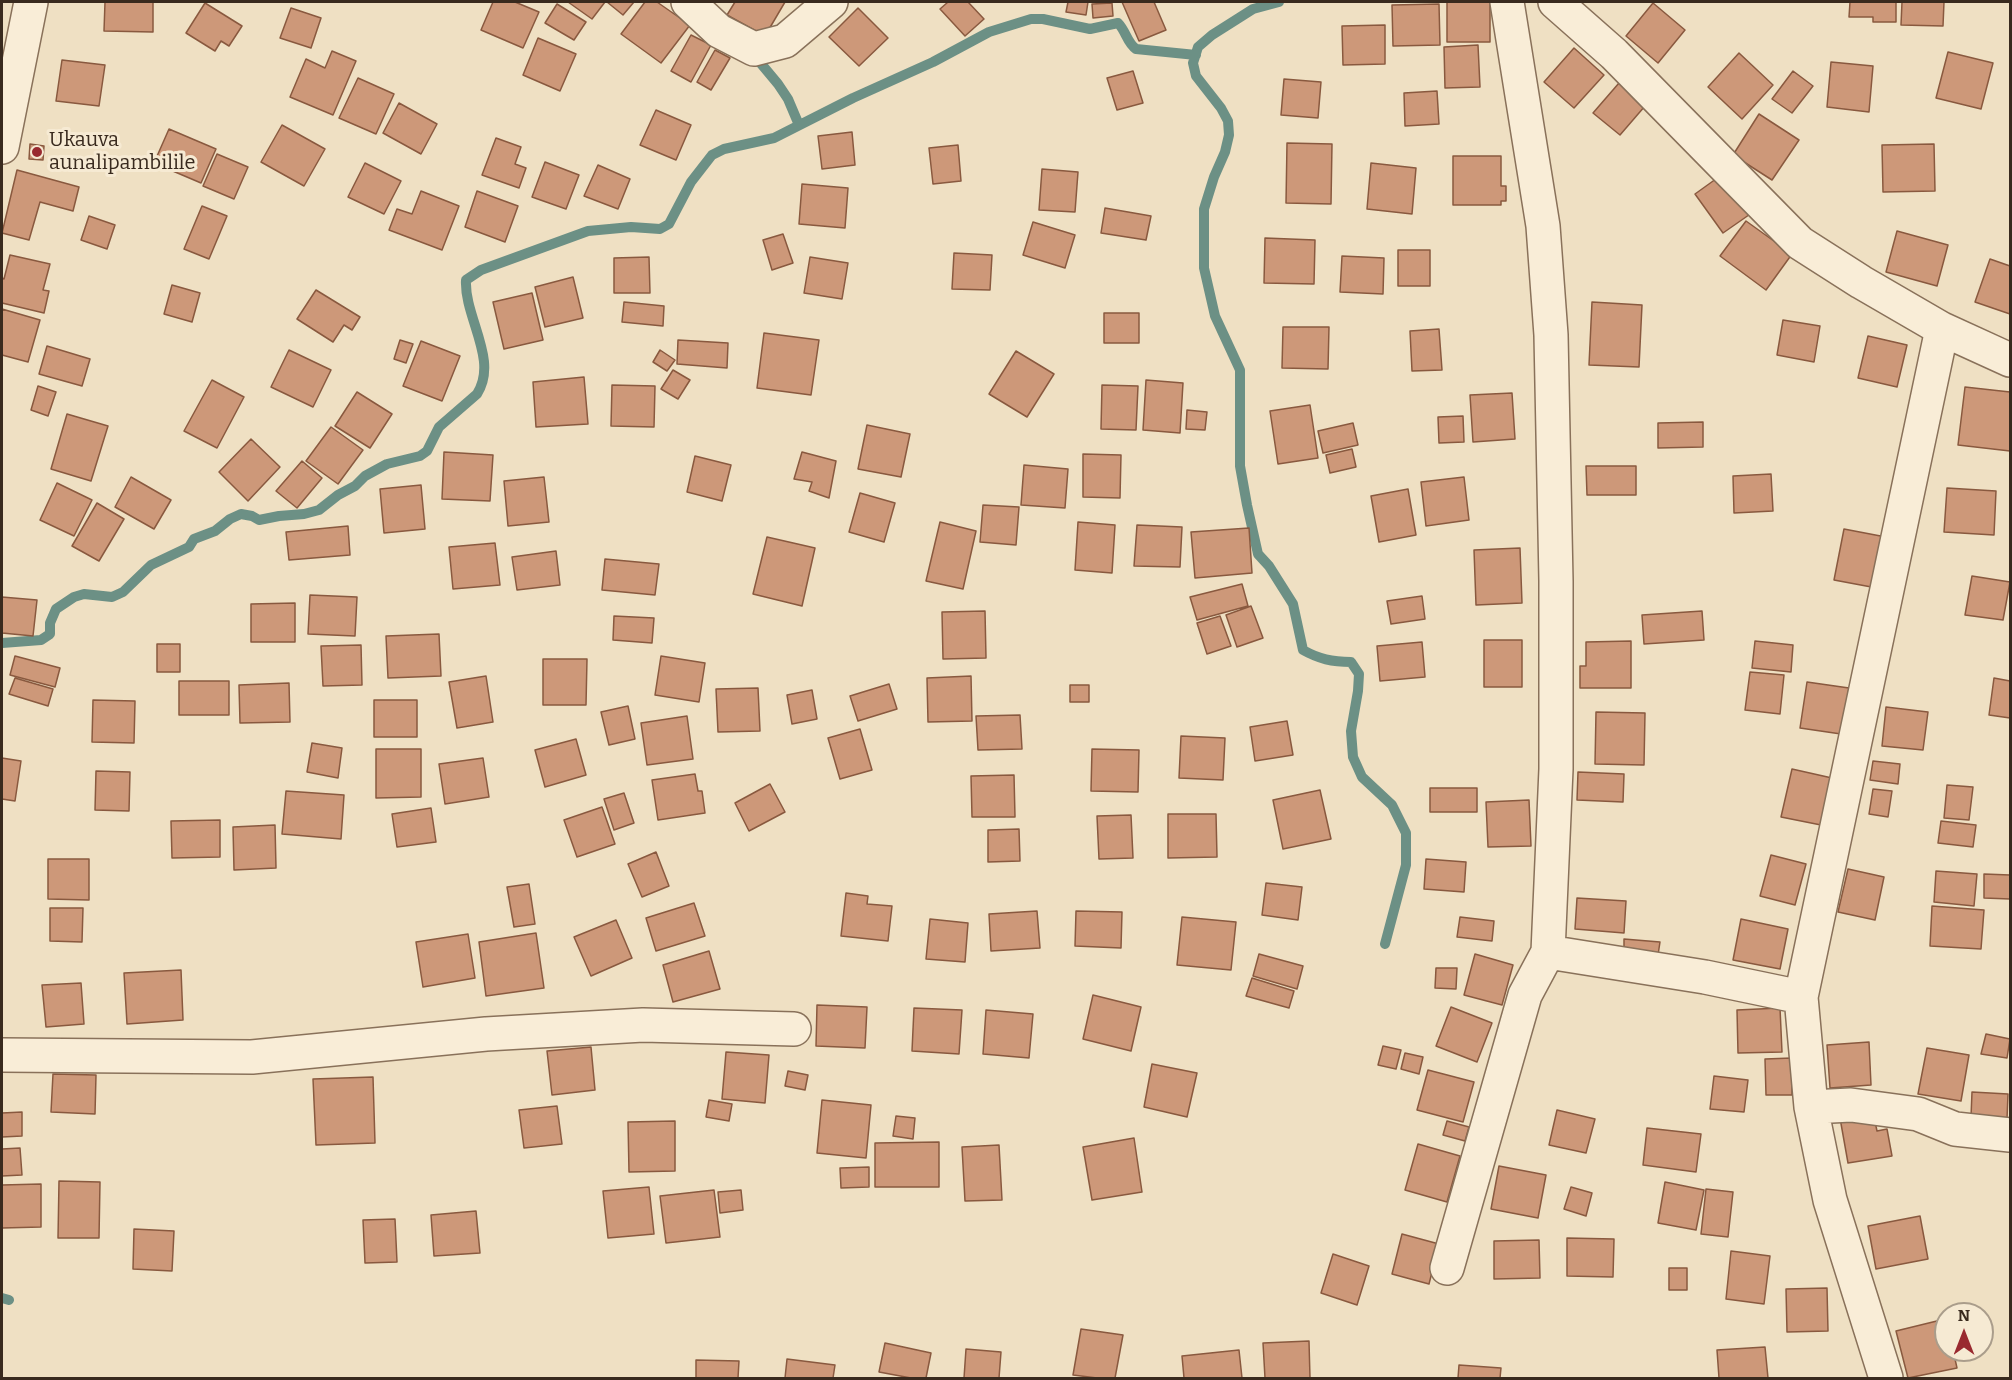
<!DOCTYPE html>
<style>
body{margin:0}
#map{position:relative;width:2012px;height:1380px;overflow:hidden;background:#efe0c3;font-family:Bitter,serif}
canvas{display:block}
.frame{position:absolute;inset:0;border:3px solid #392a1e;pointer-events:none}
.north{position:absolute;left:1934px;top:1302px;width:60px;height:60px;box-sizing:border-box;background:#f6ead3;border:2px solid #aa9d8b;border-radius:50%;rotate:0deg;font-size:16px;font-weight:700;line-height:24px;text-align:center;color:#392a1e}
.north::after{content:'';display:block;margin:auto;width:21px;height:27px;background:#99292f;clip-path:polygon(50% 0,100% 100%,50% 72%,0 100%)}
</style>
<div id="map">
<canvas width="2012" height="1380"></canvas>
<div class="frame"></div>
<div class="north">N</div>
</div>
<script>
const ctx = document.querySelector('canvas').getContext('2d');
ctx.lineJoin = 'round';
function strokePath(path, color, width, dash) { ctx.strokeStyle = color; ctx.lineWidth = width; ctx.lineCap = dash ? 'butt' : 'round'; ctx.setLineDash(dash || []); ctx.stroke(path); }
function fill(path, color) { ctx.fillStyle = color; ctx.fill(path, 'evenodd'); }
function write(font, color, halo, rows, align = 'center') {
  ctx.font = font + ' Bitter,serif'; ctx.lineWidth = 6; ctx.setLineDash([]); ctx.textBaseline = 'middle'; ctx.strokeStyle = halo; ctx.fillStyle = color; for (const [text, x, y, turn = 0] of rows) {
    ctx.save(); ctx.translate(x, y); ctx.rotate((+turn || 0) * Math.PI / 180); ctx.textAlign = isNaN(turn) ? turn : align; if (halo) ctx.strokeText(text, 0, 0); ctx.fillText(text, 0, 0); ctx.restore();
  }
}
const stream = new Path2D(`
 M1279,2L1253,9L1212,35L1198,47L1193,63L1196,76L1221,108L1228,121L1229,135L1225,152L1214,177L1204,209V268L1215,316L1240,370V466L1247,505L1258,554L1269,566L1293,604L1303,650C1319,659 1332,662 1351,662L1359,674L1358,691L1351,731L1353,757L1362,777L1392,805L1406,833V865L1385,944
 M753,54L778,84L788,99L799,125
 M2,643L41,640L50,634V623L56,609L74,597L84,594L112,597L123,592L151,565L189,547L194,539L215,531L230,519L241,514L252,516L259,520L279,516L304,514L319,510L338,495L355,486L365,476L387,464L420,456L427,451L439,427L477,394C499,360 464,317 466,280L481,270L588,231L631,227L660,229L669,224L691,182L712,155L724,149L774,138L853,98L933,62L989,32L1031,19H1043L1090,29L1118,23C1126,31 1127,43 1136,49L1196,55
 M2,1298L9,1300`);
const building = new Path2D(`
 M105,2H153V32L104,31Z
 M493,2H515L539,12L523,48L481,30Z
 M568,2H605L592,19Z
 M607,2H634L623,15Z
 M645,2H657L690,25L661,63L621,34Z
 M735,2H785L765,36L727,15Z
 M948,2H968L984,19L965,36L940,9Z
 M1068,2H1088L1086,15L1066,12Z
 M1122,2H1154L1166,30L1139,41Z
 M1447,2H1490V42H1447Z
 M1850,2H1896V22H1873V17H1849Z
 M1902,2H1944L1943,26L1901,25Z
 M205,3L242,26L229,46L221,41L215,51L186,33Z
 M1112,3L1113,16L1093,18L1092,4Z
 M1653,3L1685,30L1658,63L1626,36Z
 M557,4L586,22L574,40L545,23Z
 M1439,4L1440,45L1393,46L1392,5Z
 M291,8L321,18L311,48L280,38Z
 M858,8L888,38L859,66L829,37Z
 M1385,25V64L1343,65L1342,26Z
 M691,35L711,45L691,82L671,71Z
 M538,38L576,54L560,91L523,75Z
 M1478,45L1480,87L1445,88L1444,47Z
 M1574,48L1604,75L1574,108L1544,82Z
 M715,50L730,58L711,90L697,82Z
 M332,51L356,61L333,115L290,97L306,59L325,68Z
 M1948,52L1993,63L1981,109L1936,98Z
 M1739,53L1773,85L1742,119L1708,87Z
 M62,60L105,65L99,106L56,101Z
 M1831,62L1873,66L1869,112L1827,107Z
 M1133,71L1143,103L1117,110L1107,78Z
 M1793,71L1813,86L1792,113L1772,99Z
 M358,78L394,94L376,134L339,118Z
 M1284,79L1321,82L1318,118L1281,115Z
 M1619,83L1645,106L1620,135L1593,113Z
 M1437,91L1439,124L1405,126L1404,93Z
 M399,103L437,124L421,154L383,133Z
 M656,110L691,125L676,160L640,145Z
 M1759,114L1799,140L1772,180L1733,155Z
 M282,125L325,149L304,186L261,162Z
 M169,129L216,149L201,183L154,163Z
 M852,132L855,165L822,169L818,136Z
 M496,138L521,147L515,164L526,168L519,188L482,175Z
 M1287,143L1332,144L1331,204L1286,203Z
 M30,144L44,146L43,160L29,159Z
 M1934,144L1935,191L1883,192L1882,145Z
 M958,145L961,181L933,184L929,148Z
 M217,154L248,167L234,199L203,186Z
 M1453,156H1501V186H1506V201H1501V205H1453Z
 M545,162L579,175L566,209L532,197Z
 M365,163L401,181L384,214L348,197Z
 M1371,163L1416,168L1412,214L1367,209Z
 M598,165L630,179L618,209L584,196Z
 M1042,169L1078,172L1075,212L1039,210Z
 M17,170L79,187L73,211L40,202L29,240L2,233Z
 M1727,171L1756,210L1723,233L1695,194Z
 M802,184L848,188L845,228L799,224Z
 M421,191L459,206L442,250L389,230L397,209L412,214Z
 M477,191L518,206L505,242L465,227Z
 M202,206L227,216L209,259L184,249Z
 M1105,208L1151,216L1146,240L1101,233Z
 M89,216L115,225L107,249L81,240Z
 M1746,221L1792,254L1766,290L1720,256Z
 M1033,222L1075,235L1065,268L1023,255Z
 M1897,231L1948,245L1937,286L1886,272Z
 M783,234L793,263L772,270L763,240Z
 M1265,238L1315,240L1314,284L1264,283Z
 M1398,250H1430V286H1398Z
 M954,253L992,255L990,290L952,289Z
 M10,255L50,264L43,290L49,291L44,313L2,303V278L4,279Z
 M1342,256L1384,258L1383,294L1340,292Z
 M649,257L650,293H614V258Z
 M810,257L848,263L842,299L804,293Z
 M1990,259L2010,266V314L1975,302Z
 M573,277L583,318L545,327L535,287Z
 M172,285L200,293L192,322L164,314Z
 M316,290L360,317L352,330L344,325L333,342L297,319Z
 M532,293L543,340L504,349L493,302Z
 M624,302L664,306L663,326L622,322Z
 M1592,302L1642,305L1639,367L1589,365Z
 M2,309L40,320L28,362L2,355Z
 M1104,313H1139V343H1104Z
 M1783,320L1820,326L1814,362L1777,355Z
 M1283,327H1329L1328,369L1282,368Z
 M1439,329L1442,370L1412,371L1410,331Z
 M764,333L819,340L811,395L757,388Z
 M1868,336L1907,345L1897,387L1858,378Z
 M400,340L413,344L406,363L394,359Z
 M678,340L728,343L727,368L677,364Z
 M421,341L460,356L442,401L403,386Z
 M47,346L90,359L82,386L39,374Z
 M289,350L331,370L313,407L271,387Z
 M660,350L675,360L667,371L653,362Z
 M1016,351L1054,374L1027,417L989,394Z
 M673,370L690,380L678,399L661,389Z
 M584,377L588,424L536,427L533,382Z
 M212,380L244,397L217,448L184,431Z
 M1146,380L1183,383L1180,433L1143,430Z
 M612,385L655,386L654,427L611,426Z
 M1102,385L1138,386L1136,430L1101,429Z
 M38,386L56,392L48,416L31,410Z
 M1965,387L2010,392V451L1958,445Z
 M357,392L392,414L370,448L335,426Z
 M1512,393L1515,439L1473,442L1470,395Z
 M1310,405L1318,458L1278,464L1270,411Z
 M1187,410L1207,412L1205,430L1186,429Z
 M67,414L108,426L91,481L51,469Z
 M1463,416L1464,442L1439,443L1438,417Z
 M1703,422V447L1658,448V423Z
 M1353,423L1358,445L1323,453L1318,431Z
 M867,425L910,434L901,477L858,469Z
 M331,427L363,450L338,484L306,461Z
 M251,439L280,467L248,501L219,472Z
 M1352,449L1356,467L1330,473L1326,455Z
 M444,452L493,455L490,501L442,499Z
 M802,452L836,461L829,498L809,491L812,482L794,479Z
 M1083,454L1121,455L1120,498L1083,497Z
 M695,456L731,465L722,501L687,492Z
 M302,461L322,478L297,508L276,491Z
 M1024,465L1068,469L1065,508L1021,505Z
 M1586,466H1636V495H1587Z
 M1771,474L1773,511L1734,513L1733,476Z
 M131,477L171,500L154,529L115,507Z
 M544,477L549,522L508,526L504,481Z
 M1464,477L1469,520L1426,526L1421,482Z
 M57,483L92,500L74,536L40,520Z
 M421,485L425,529L384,533L380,489Z
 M1947,488L1996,491L1994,535L1944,532Z
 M1408,489L1416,535L1379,542L1371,496Z
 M860,493L895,503L884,542L849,532Z
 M97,503L124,519L99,561L72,546Z
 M983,505L1019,507L1016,545L980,542Z
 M940,522L976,531L963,589L926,581Z
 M1078,522L1115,525L1112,573L1075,570Z
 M1137,525L1182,527L1180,567L1134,566Z
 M348,526L350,555L289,560L286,532Z
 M1249,528L1252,573L1195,578L1191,532Z
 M1844,529L1891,538L1882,589L1834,580Z
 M767,537L815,548L802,606L753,594Z
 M495,543L500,585L453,589L449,547Z
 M1520,548L1522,603L1476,605L1474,550Z
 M556,551L560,585L517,590L512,557Z
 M605,559L659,564L655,595L602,590Z
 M1972,576L2010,582L2003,620L1965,615Z
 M1242,584L1248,606L1197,620L1190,597Z
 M310,595L357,597L355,636L308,634Z
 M1422,596L1425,619L1391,624L1387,601Z
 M2,597L37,600L33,636L2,633Z
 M295,603V642H251V604Z
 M1251,606L1263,638L1237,647L1226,615Z
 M985,611L986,658L943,659L942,612Z
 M1702,611L1704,640L1644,644L1642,615Z
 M614,616L654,618L652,643L613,640Z
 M1220,616L1231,646L1207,654L1197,623Z
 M439,634L441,676L388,678L386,636Z
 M1484,640H1522V687H1484Z
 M1631,641V688H1580V666H1586V642Z
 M1755,641L1793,645L1791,672L1752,668Z
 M1422,642L1425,677L1380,681L1377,646Z
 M157,644H180V672H157Z
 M361,645L362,685L323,686L321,646Z
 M15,656L60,668L55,687L10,675Z
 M661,656L705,663L699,702L655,695Z
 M543,659H587L586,705H543Z
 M1750,672L1784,675L1780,714L1745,710Z
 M486,676L493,722L457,728L449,682Z
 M971,676L972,721L928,722L927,678Z
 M15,678L53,689L48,706L9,694Z
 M1994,678L2010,681V718L1989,715Z
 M179,681H229V715H179Z
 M1807,682L1849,688L1841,734L1800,728Z
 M289,683L290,722L240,723L239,685Z
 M889,684L897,709L858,721L850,696Z
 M1070,685H1089V702H1070Z
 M758,688L760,731L718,732L716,689Z
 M812,690L817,719L792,724L787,695Z
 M93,700L135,701L134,743L92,742Z
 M374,700H417V737H374Z
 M628,706L635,739L609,745L601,712Z
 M1886,707L1928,712L1923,750L1882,746Z
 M1596,712L1645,713L1644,765L1595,764Z
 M1020,715L1022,749L978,750L976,716Z
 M687,716L693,759L647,765L641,723Z
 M1287,721L1293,755L1255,761L1250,727Z
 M860,729L872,770L840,779L828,738Z
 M1181,736L1225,738L1223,780L1179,778Z
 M576,739L586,775L545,787L535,750Z
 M312,743L342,748L338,778L307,772Z
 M376,749H421V797L376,798Z
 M1092,749L1139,750L1138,792L1091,791Z
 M2,758L21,761L15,801L2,799Z
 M483,758L489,797L445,804L439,764Z
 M1873,761L1900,764L1898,784L1870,780Z
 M1792,769L1832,778L1821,825L1781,817Z
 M96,771L130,772L129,811L95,810Z
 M1578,772L1624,774L1623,802L1577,800Z
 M695,774L698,791H702L705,813L658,820L652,780Z
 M1014,775L1015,817H972L971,776Z
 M770,784L785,812L749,831L735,803Z
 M1947,785L1973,787L1969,820L1944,818Z
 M1430,788H1477V812H1430Z
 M1873,789L1892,791L1888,817L1869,814Z
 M1320,790L1331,839L1283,849L1273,800Z
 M286,791L344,795L341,839L282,834Z
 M624,793L634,823L614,830L604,799Z
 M1529,800L1531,846L1488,847L1486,802Z
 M602,807L615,844L577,857L564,820Z
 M431,808L436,842L397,847L392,814Z
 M1168,814H1216L1217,857L1168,858Z
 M1131,815L1133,858L1099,859L1097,816Z
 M220,820V857L172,858L171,821Z
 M1941,821L1976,825L1973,847L1938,843Z
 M275,825L276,868L234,870L233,827Z
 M1019,829L1020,861L988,862V830Z
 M656,852L669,886L642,897L628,864Z
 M1771,855L1806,864L1795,905L1760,896Z
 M48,859H89V900L48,899Z
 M1426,859L1466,862L1464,892L1424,889Z
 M1848,869L1884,877L1875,920L1838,912Z
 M1936,871L1977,874L1974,906L1934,902Z
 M1984,874L2010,875V899L1984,898Z
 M1266,883L1302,887L1298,920L1262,915Z
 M529,884L535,924L514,927L507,887Z
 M846,893L868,896L867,904L892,906L888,941L841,936Z
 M1577,898L1626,901L1624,933L1575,929Z
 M694,903L705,936L656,951L646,918Z
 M1932,906L1984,910L1981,949L1930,946Z
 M50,908H83L82,942L50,941Z
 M1037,911L1040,948L991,951L989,914Z
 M1076,911L1122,912L1121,948L1075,946Z
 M1182,917L1236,922L1231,970L1177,965Z
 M1460,917L1494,921L1492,941L1457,937Z
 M930,919L968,923L965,962L926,959Z
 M1741,919L1788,929L1780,969L1733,960Z
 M616,920L632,958L591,976L574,937Z
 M536,933L544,988L486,996L479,942Z
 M468,934L475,978L423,987L416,942Z
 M1624,939L1660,942L1658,955L1624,952Z
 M709,951L720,989L673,1002L663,965Z
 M1259,954L1303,966L1297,989L1253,976Z
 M1475,954L1513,965L1502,1005L1464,995Z
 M1436,968H1457L1456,989L1435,988Z
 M181,970L183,1020L127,1024L124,973Z
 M1252,978L1294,991L1289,1008L1246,996Z
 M81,983L84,1024L46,1027L42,985Z
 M1093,995L1141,1007L1131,1051L1083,1039Z
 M817,1005L867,1007L865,1048L816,1046Z
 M1451,1007L1492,1023L1477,1062L1436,1046Z
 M914,1008L962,1010L959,1054L912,1051Z
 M1780,1008L1782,1052L1738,1053L1737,1010Z
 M986,1010L1033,1014L1029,1058L983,1054Z
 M1986,1034L2010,1039L2007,1058L1981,1054Z
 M1869,1042L1871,1085L1830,1088L1827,1045Z
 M1383,1046L1401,1050L1396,1069L1378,1065Z
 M591,1047L595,1090L552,1095L547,1051Z
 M1927,1048L1969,1055L1961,1101L1918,1094Z
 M726,1052L769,1055L765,1103L722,1099Z
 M1405,1053L1423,1057L1419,1074L1401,1069Z
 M1792,1058V1095H1766L1765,1059Z
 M1152,1064L1197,1073L1187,1117L1144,1107Z
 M1428,1070L1474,1082L1463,1122L1417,1110Z
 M788,1071L808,1075L805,1090L785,1086Z
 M53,1074L96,1075L95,1114L51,1112Z
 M1714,1076L1748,1080L1744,1112L1710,1109Z
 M373,1077L375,1143L316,1145L313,1079Z
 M1972,1092L2008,1094L2007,1119L1971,1117Z
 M709,1100L732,1104L729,1121L706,1117Z
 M822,1100L871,1105L866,1158L817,1153Z
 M557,1106L562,1144L524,1148L519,1110Z
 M1557,1110L1595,1119L1586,1153L1549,1145Z
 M22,1112V1136L2,1137V1113Z
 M1873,1112L1877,1131L1887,1129L1892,1156L1848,1163L1840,1118Z
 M896,1116L915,1118L913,1139L893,1136Z
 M675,1121V1171L629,1172L628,1122Z
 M1447,1121L1469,1127L1465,1141L1443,1135Z
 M1647,1128L1701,1134L1696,1172L1643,1165Z
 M1134,1138L1142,1192L1092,1200L1083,1147Z
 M939,1142V1187H875V1143Z
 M1418,1144L1460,1156L1447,1202L1405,1190Z
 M999,1145L1002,1200L965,1201L962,1147Z
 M20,1148L22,1175L2,1176V1149Z
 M1499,1166L1546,1175L1538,1218L1491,1209Z
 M869,1167V1187L841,1188L840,1168Z
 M59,1181L100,1182L99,1238H58Z
 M1665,1182L1704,1190L1696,1230L1658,1223Z
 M41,1184V1227L2,1228V1185Z
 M649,1187L654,1234L608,1238L603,1191Z
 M1571,1187L1592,1193L1586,1216L1564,1209Z
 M1706,1189L1733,1192L1728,1237L1701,1234Z
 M714,1190L720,1237L666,1243L660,1196Z
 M741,1190L743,1210L720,1213L718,1192Z
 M476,1211L480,1253L434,1256L431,1215Z
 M1920,1216L1928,1259L1876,1269L1868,1226Z
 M395,1219L397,1262L365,1263L363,1220Z
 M134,1229L174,1231L172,1271L133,1269Z
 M1402,1234L1439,1244L1429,1284L1392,1274Z
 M1567,1238L1614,1239L1613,1277L1567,1276Z
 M1539,1240L1540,1278L1494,1279V1241Z
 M1731,1251L1770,1256L1764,1304L1726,1299Z
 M1333,1254L1369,1266L1357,1305L1321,1293Z
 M1669,1268H1687V1290H1669Z
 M1827,1288L1828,1331L1787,1332L1786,1289Z
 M1945,1319L1946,1350H1953L1957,1368L1908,1378L1896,1331Z
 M1081,1329L1123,1335L1115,1378H1097L1073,1375Z
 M1309,1341L1310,1378H1265L1263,1343Z
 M885,1343L931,1353L926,1378H911L879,1372Z
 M1765,1347L1768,1378H1719L1717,1350Z
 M966,1349L1001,1352L999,1378H964Z
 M1239,1350L1242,1378H1184L1182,1356Z
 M787,1359L835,1365L833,1378H785Z
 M696,1360L739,1361L738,1378H696Z
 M1459,1365L1501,1368L1500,1378H1458Z`);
const minor = new Path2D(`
 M688,2L719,31L754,49L785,41L831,2
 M1555,2L1614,54L1800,243L1861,282L1942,329L2010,360
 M2,147L31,2
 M1548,952L1705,977L1801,997
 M2,1055L252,1057L486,1034L643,1025L794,1029
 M1811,1107L1851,1105L1918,1114L1955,1129L2010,1135
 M1447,1268L1525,995L1548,952L1556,769V581L1551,335L1543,226L1507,2
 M1886,1378L1830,1200L1811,1107L1801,997L1942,329`);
const markers = [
 [37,152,6,"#99292f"]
];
const poiNames = [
 ["Ukauva",49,140],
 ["aunalipambilile",49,163]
];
strokePath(stream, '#6c9085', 10);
fill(building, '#cd9879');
strokePath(building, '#89593f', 1.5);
strokePath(minor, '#89715a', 36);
strokePath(minor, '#f9edd7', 33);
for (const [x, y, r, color] of markers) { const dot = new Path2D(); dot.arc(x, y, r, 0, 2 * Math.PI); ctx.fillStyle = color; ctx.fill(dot); strokePath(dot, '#f6ead3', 2); }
write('20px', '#392a1e', '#f6ead3', poiNames, 'left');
</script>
